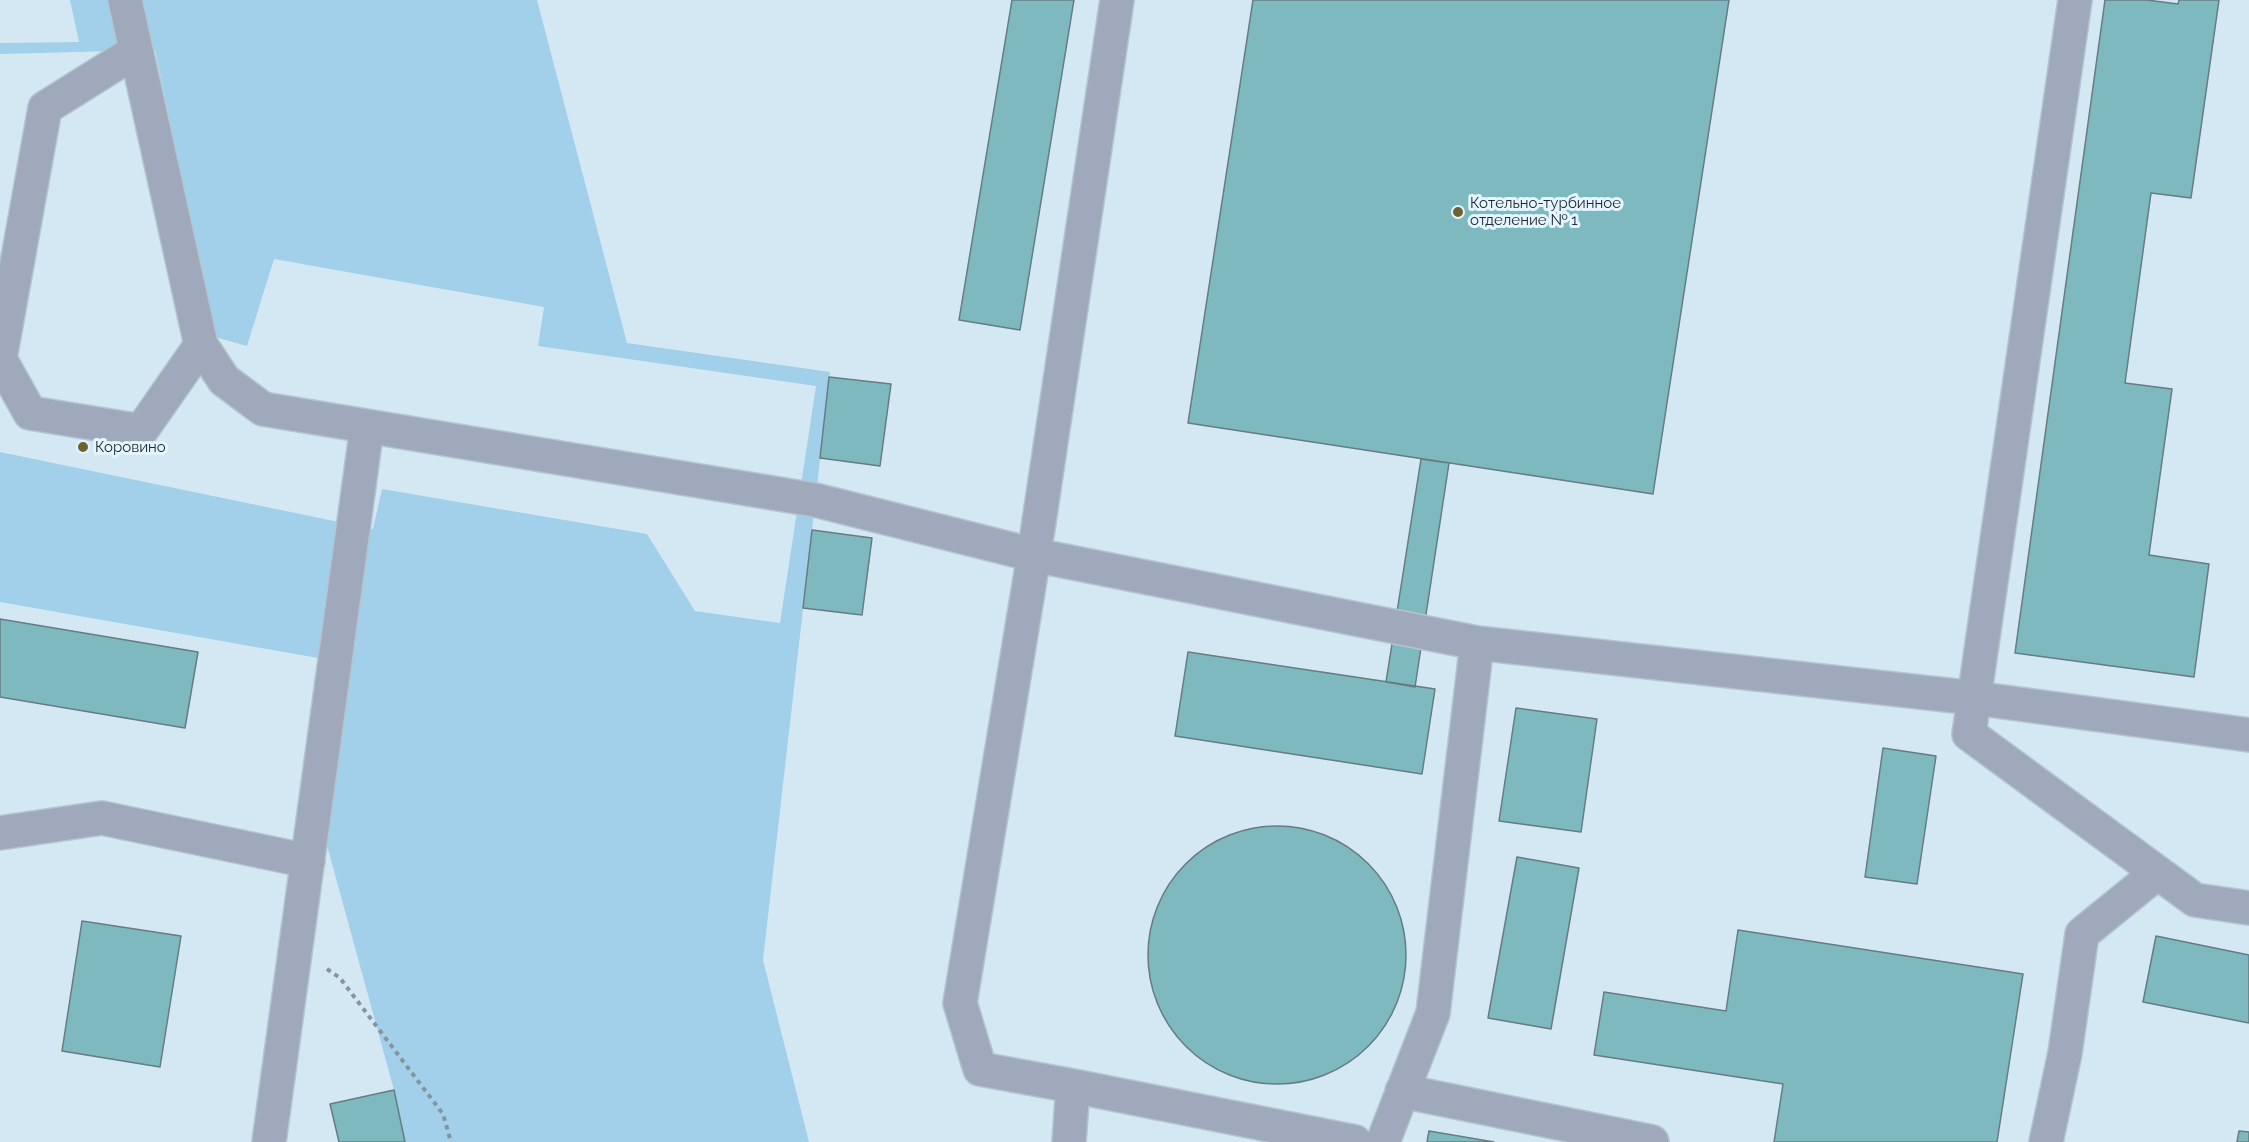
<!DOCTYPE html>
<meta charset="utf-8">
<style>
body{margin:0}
canvas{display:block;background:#d4e8f4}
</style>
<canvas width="2249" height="1142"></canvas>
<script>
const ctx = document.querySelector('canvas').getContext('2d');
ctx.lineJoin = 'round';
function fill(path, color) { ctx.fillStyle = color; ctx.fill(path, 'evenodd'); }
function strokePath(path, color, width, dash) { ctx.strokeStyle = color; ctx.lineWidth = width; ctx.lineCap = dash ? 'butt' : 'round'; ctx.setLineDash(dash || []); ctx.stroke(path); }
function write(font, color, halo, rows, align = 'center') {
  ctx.font = font + ' Raleway,sans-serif'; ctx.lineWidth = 6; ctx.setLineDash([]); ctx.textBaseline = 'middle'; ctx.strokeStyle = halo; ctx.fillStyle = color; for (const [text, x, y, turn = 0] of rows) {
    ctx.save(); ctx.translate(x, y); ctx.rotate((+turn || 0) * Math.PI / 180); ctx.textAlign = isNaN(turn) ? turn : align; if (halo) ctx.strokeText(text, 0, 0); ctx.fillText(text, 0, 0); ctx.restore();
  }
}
const green = new Path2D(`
 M70,0H537L627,343L830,372L763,960L809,1142H405L394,1090L323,831L352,664L0,602V452L373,529L382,489L647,534L695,611L780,623L816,386L538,346L544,307L274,259L247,346L215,337L155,50L0,54V43L79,42Z`);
const building = new Path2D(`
 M1012,0H1074L1020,330L959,320Z
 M1253,0H1729L1653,494L1188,423Z
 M2105,0H2147L2178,4L2179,0H2219L2191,198L2151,193L2125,383L2172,389L2149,555L2209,564L2194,677L2015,653Z
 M829,377L891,384L880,466L820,458Z
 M1421,459L1449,463L1415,687L1386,682Z
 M812,530L872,538L862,615L803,608Z
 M0,619L198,652L185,728L0,697Z
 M1188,652L1435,689L1422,774L1175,736Z
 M1516,708L1597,719L1581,832L1499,821Z
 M1883,748L1936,756L1917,884L1865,877Z
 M1148 955a129 129 0 1 1 258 0a129 129 0 1 1-258 0Z
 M1517,857L1579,868L1551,1029L1488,1018Z
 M82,921L181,936L160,1067L62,1051Z
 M1738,930L2023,974L1997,1142H1774L1783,1084L1594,1055L1604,992L1726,1011Z
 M2156,936L2249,955V1023L2143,1002Z
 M394,1090L405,1142H339L330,1104Z
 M1429,1131L1494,1142H1427Z
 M2239,1131L2249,1132V1142H2237Z`);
const path = new Path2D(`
 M327,969L340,978L443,1114L451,1142`);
const minor = new Path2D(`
 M125,0L201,345L224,380L263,409L815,500L1034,555L1477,643L1974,698L2249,735
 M2075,0L1969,734L2195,900L2249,908
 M0,358L45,108L136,51
 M0,359L30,413L141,431L201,345
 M0,833L102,818L308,861
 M1073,1086L980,1069L960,1003L1034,555L1117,0
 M1402,1091L1652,1142
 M269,1142L367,427
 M1069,1142L1073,1086L1355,1142
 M1383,1142L1433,1013L1477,643
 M2046,1142L2065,1053L2082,934L2157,873`);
const markers = [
 [1458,212,6,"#6d6330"],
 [83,447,6,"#6d6330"]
];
const poiNames = [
 ["Котельно-турбинное",1470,203],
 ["отделение № 1",1470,220],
 ["Коровино",95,447]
];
fill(green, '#a2d0ea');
fill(building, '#7eb9c0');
strokePath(building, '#657d80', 1.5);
strokePath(minor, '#b3c5d0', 36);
strokePath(path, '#86949d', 4, [4.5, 4.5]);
strokePath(minor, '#9fa9bb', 33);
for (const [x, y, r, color] of markers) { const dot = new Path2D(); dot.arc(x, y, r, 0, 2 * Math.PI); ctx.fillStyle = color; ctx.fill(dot); strokePath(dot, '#e4f5ff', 2); }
write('15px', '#1f272b', '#e4f5ff', poiNames, 'left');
</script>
